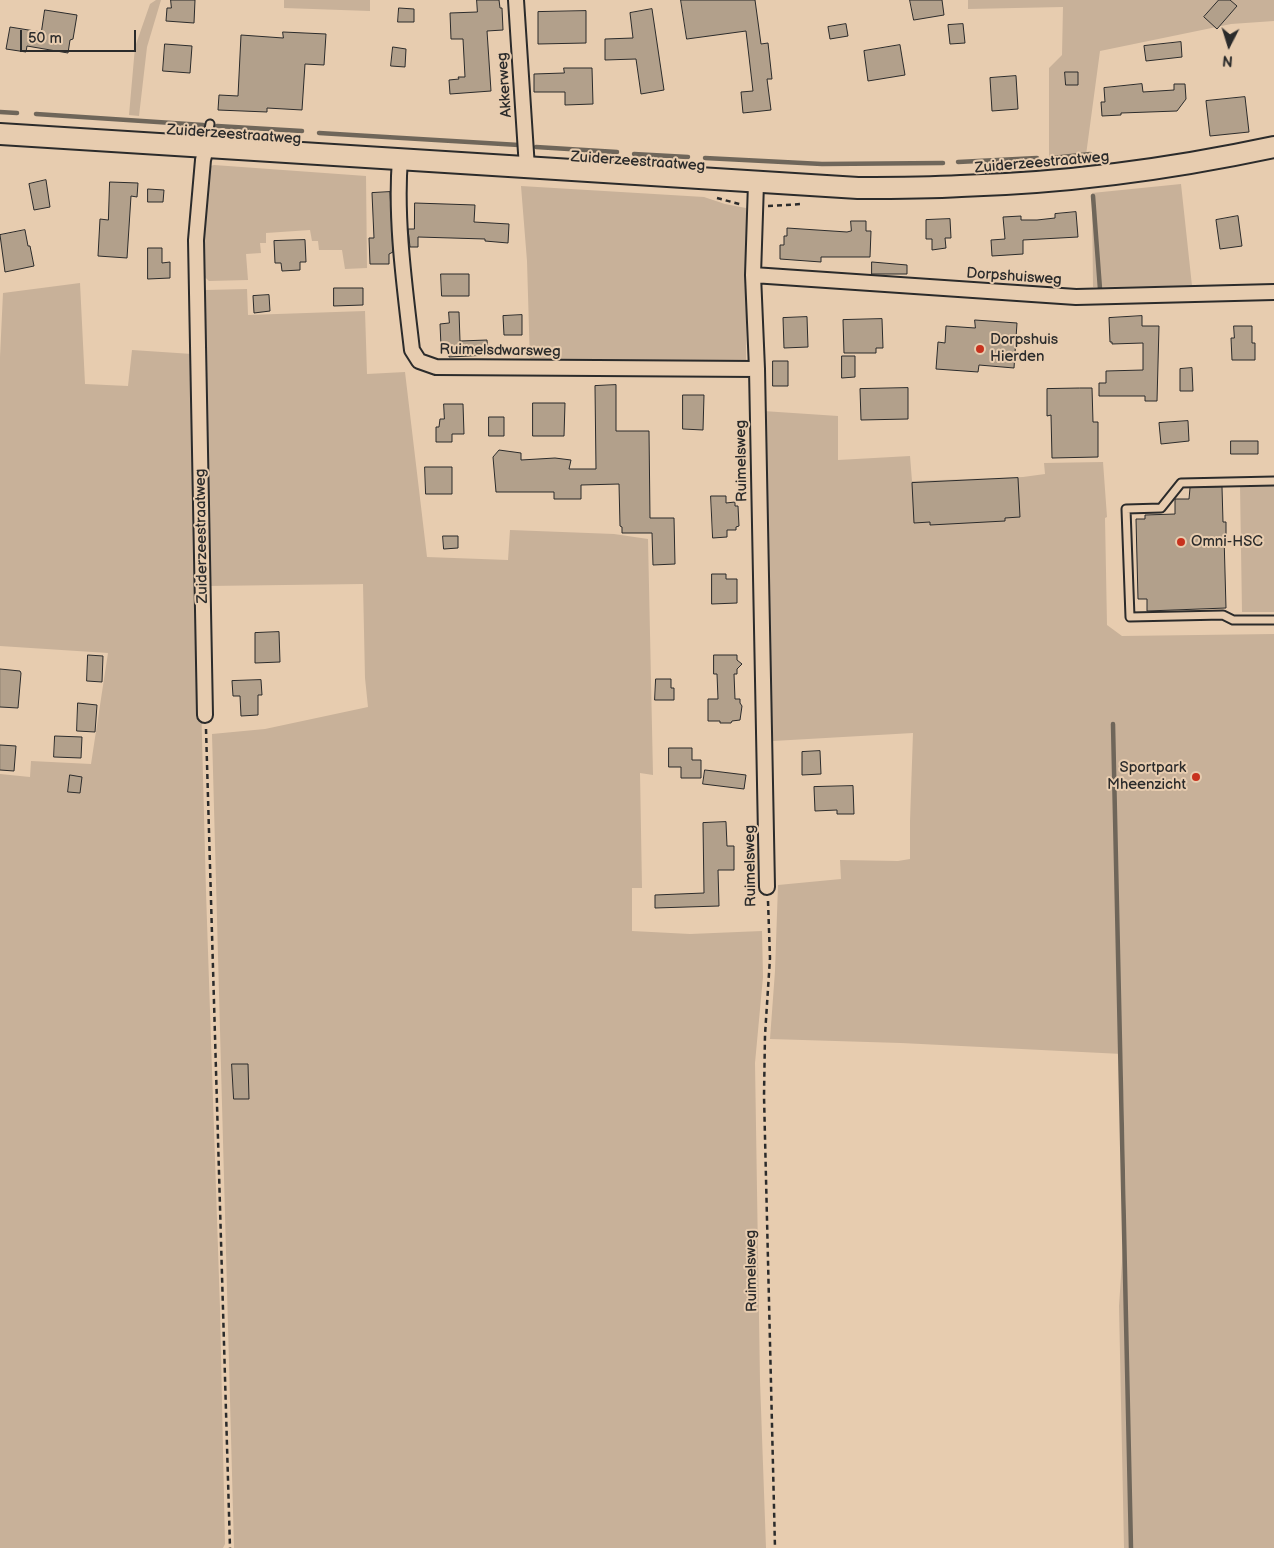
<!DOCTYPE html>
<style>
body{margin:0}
#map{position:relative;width:1274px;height:1548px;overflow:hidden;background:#e7ccaf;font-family:"Balsamiq Sans",sans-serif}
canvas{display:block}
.north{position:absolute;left:1204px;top:20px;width:50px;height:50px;-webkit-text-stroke:4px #e7ccaf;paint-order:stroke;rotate:185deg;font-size:14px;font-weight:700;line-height:20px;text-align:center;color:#2b2b2b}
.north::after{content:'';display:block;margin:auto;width:18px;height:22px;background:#2b2b2b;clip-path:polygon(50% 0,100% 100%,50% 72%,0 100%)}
.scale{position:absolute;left:20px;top:30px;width:116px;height:22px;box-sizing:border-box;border:2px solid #2b2b2b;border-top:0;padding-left:6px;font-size:15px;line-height:18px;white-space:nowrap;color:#2b2b2b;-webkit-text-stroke:4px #e7ccaf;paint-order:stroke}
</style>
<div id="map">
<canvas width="1274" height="1548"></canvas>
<div class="north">N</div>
<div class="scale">50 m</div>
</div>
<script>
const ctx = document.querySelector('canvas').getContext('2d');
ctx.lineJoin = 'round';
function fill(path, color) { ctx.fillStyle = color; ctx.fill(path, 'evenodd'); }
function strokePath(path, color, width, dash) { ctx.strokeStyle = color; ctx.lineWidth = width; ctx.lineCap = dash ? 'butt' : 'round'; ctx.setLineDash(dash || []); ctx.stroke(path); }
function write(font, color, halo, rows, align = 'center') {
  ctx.font = font + ' "Balsamiq Sans",sans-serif'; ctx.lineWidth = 4; ctx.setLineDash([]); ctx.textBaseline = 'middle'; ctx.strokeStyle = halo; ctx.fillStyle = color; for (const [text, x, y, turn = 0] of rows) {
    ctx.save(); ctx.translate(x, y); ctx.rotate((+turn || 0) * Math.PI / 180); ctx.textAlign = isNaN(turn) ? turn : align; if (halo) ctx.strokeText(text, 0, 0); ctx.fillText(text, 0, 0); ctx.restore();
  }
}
const green = new Path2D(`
 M156,0H161L147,47L139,116L129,115L135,47L150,4Z
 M284,0H370V11L284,8Z
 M968,0H1274V21L1231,24L1100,51L1086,155L1049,158V68L1062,55L1063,7L968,9Z
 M214,165L366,176L367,268L345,269L342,250H319L318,241H312L310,230L266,233V243H260L261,253L246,254L248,280L209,281L198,271L207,167Z
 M1181,184L1192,286L1093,287L1092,193Z
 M521,186L704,197L725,204L746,208V365L530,363L527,261Z
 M80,283L85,384L128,386L132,350L192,354L206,892L220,1308L225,1544L223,1548H0V774L30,777L31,761L91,764L108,653L0,646V357L3,293Z
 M247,289L248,315L365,311L367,374L405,372L427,557L508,560L510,530L614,534L648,539L653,775L640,773L642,888H632V931L690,934L762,931L763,977L755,1063L760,1381L766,1548H234L212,734L265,729L368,707L365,678L363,584L207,586L200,293L206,290Z
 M763,411L838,416V460L910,456L912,481L1023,477L1045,474L1044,463L1103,462L1107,517L1105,518L1107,625L1122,636L1274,634V1548H1124L1119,1306L1126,1203L1122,1054L901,1043L770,1039L775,971L778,885L841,879L840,860L898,861L910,859V821L913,733L773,741Z
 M1274,484V612H1242L1240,485Z`);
const stream = new Path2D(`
 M0,112L17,113
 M36,114L203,125
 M217,126L302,131
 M319,133L519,145
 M536,147L617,152
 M634,154L688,157
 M705,158L822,164L943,163
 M1052,158L1090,154V156
 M958,162L1037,158
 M1093,196L1100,289
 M1113,724L1131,1548`);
const building = new Path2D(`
 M171,0H195L194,23L166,21L167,8H171Z
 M477,0H499L500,8H502L503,30L487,31L491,91L450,94L449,80L459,79L458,77H465L463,39H451L450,13L477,12Z
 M681,0H755L761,44L768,43L772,79H767L771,110L743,113L741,92L753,91L746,31L687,39Z
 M910,0H942L944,15L914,20Z
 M1219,0H1230L1237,6L1217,29L1204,17Z
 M399,8L414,9V22H398Z
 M652,9L664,90L641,94L636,59L605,60V39L633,38L630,13Z
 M45,10L77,15L73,39L70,40L68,53L27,46L26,52L6,49L10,27L41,32Z
 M586,11V43L538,44V12Z
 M846,24L848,36L830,39L828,27Z
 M963,24L965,43L950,44L948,25Z
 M283,32L326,34L324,65L305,64L302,110L267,108V112L218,110L219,95L238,96L241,35L283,38Z
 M1181,42L1182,57L1146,61L1144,46Z
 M165,44L192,46L190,73L163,71Z
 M900,45L905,75L868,81L864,51Z
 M393,47L406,49L405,67L391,66Z
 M564,68H592L593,104L565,105V92H534V74L564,73Z
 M1065,72H1078V85H1066Z
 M1016,76L1018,109L992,111L990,78Z
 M1142,84L1143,92L1174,90V84H1185L1186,99L1177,111L1121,113V115L1102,116L1101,102H1105L1104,88Z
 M1245,97L1249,132L1210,136L1206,101Z
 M46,180L50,207L34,210L29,184Z
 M110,182L138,183L137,197L131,196L127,258L98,256L100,219L108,220Z
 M148,189L164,190L163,202H148Z
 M390,192L393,252L389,254V264H370L369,238H374L372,193Z
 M415,203L475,205L474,222L509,224L508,243L485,241V239L418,237V247H410L408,229H414Z
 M1076,212L1078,237L1023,240V254L992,256L991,240L1005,239L1003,217L1021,216V220H1037L1055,218V214Z
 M1238,216L1242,246L1220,249L1216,220Z
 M950,219L951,238H945L946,248L932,250V239H926V220Z
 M851,221H866V231H871L870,257H821V262L780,259V245H784V236H787V228L847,232L851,231Z
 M25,230L28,246H30L34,266L5,272L0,235Z
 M305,240L306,262H300V270L282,271L281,263H275L274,241Z
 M148,248H162V263L170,262V278L148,279Z
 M872,262L907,265V274H872Z
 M441,274H469V296H442Z
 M334,288H363V305L334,306Z
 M269,295L270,311L254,313L253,296Z
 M449,312H459L460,341L487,340L488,355L449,357V346H441L440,324L449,323Z
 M522,315V335H504L503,316Z
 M1142,316V326H1159L1157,401H1145V396H1099V383H1106V371L1143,370V343L1112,344V342H1110L1109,318Z
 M807,317L808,347L784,348L783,318Z
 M882,319L883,348H876V353H844L843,320Z
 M975,320L1017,323L1014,368L979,365L978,372L936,369L938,342L945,343L946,326L975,328Z
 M1234,326H1252V343H1255V360H1232L1231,338H1234Z
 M842,356H855V377L842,378Z
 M773,361H788V386H773Z
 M1192,368L1193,391H1180V369Z
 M616,385V431H649L650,518H674L675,564L653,565L652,533H622V527L620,526L619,484L581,485V499H554V492H496L493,457L499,450L521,453V460L555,458L571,460L569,469H596L595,386Z
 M908,388V419L861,420L860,389Z
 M1080,388H1092L1093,422H1098V457L1052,458L1051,415L1047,416V389Z
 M683,395H704L703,430L683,429Z
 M533,403H565L564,436H533Z
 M444,404H463L464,434H452V442H436V427H439L440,419H444Z
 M489,417H504V436H489Z
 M1188,421L1189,441L1161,444L1159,423Z
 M1231,441H1258V454H1231Z
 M425,467H452V494H426Z
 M1018,478L1020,517L1005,518V521L930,525V522L914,523L912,483Z
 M1222,487L1223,522H1226V536H1224L1226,608L1147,611V599H1138L1136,519H1145V515L1175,514V499H1189L1190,488Z
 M711,496H726V503L735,502V506H738L739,526L736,527V530H727V537L713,538Z
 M443,536H458V548L444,549Z
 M712,574H726V579H737V603L712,604Z
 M279,632L280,662L255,663V633Z
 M88,655L103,656L102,682L87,681Z
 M714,655H737V660L742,664L737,669V674H734L735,699H740V703L742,706L740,720L732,721L731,723H720V721H708V699H718L717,674H714Z
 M0,669L20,671L21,673L18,708L0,707Z
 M656,679H671V688H674V700H655Z
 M261,680L262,695H258V715L241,716L240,696H233L232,681Z
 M78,703L97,705L95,732L77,731Z
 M55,736L82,737L81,758L54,757Z
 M0,745L16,746L14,771L0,770Z
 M669,748H692V760H701V778H681V767H669Z
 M820,751L821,774L802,775V752Z
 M705,770L746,775L744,789L703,784Z
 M70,775L82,777L80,793L68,792Z
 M853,786L854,814H837V810L815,811L814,787Z
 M726,822L727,846H734V870H718L719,906L655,908V895L704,893L703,823Z
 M232,1064H248L249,1099H234Z`);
const path = new Path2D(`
 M717,198L743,205
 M768,206L802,204
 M206,729L230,1548
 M768,901L770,958L765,1035L764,1096L775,1548`);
const service = new Path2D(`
 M206,145L210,124
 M1274,481L1181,483L1161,508L1126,509L1130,617L1223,615L1233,620H1274`);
const minor = new Path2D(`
 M516,0L527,168
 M400,159C395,220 405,289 412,350L419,361L436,367L757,369
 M756,183L753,275L757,369L767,887
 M753,275L1076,297L1274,292
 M205,715L196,240L203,160L206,148`);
const secondary = new Path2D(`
 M0,134L858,188C892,188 926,188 961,186C1066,183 1171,169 1274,147`);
const markers = [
 [980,349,5,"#c8321e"],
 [1181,542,5,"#c8321e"],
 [1196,777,5,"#c8321e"]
];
const streetNames = [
 ["Akkerweg",505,85,-94],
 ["Zuiderzeestraatweg",234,135,4],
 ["Zuiderzeestraatweg",638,162,4],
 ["Zuiderzeestraatweg",1042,163,-5],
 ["Dorpshuisweg",1014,277,4],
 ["Ruimelsdwarsweg",500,351,1],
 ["Ruimelsweg",742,461,-91],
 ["Zuiderzeestraatweg",202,536,-91],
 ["Ruimelsweg",751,866,-91],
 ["Ruimelsweg",752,1271,-91]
];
const poiNames = [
 ["Dorpshuis",990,340],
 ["Hierden",990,357],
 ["Omni-HSC",1191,542],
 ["Sportpark",1186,768,"right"],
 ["Mheenzicht",1186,785,"right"]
];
fill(green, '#c8b199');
strokePath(stream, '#6f665a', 4.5);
fill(building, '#b2a08b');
strokePath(building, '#2b2b2b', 1);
strokePath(service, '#2b2b2b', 11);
strokePath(minor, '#2b2b2b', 18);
strokePath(secondary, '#2b2b2b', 24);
strokePath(path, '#2b2b2b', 2.5, [5, 4]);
strokePath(service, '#e7ccaf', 7);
strokePath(minor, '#e7ccaf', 14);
strokePath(secondary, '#e7ccaf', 20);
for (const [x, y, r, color] of markers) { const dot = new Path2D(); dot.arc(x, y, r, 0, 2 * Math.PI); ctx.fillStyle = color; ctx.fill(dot); strokePath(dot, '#e7ccaf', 2); }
write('15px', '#2b2b2b', '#e7ccaf', streetNames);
write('15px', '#2b2b2b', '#e7ccaf', poiNames, 'left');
</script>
